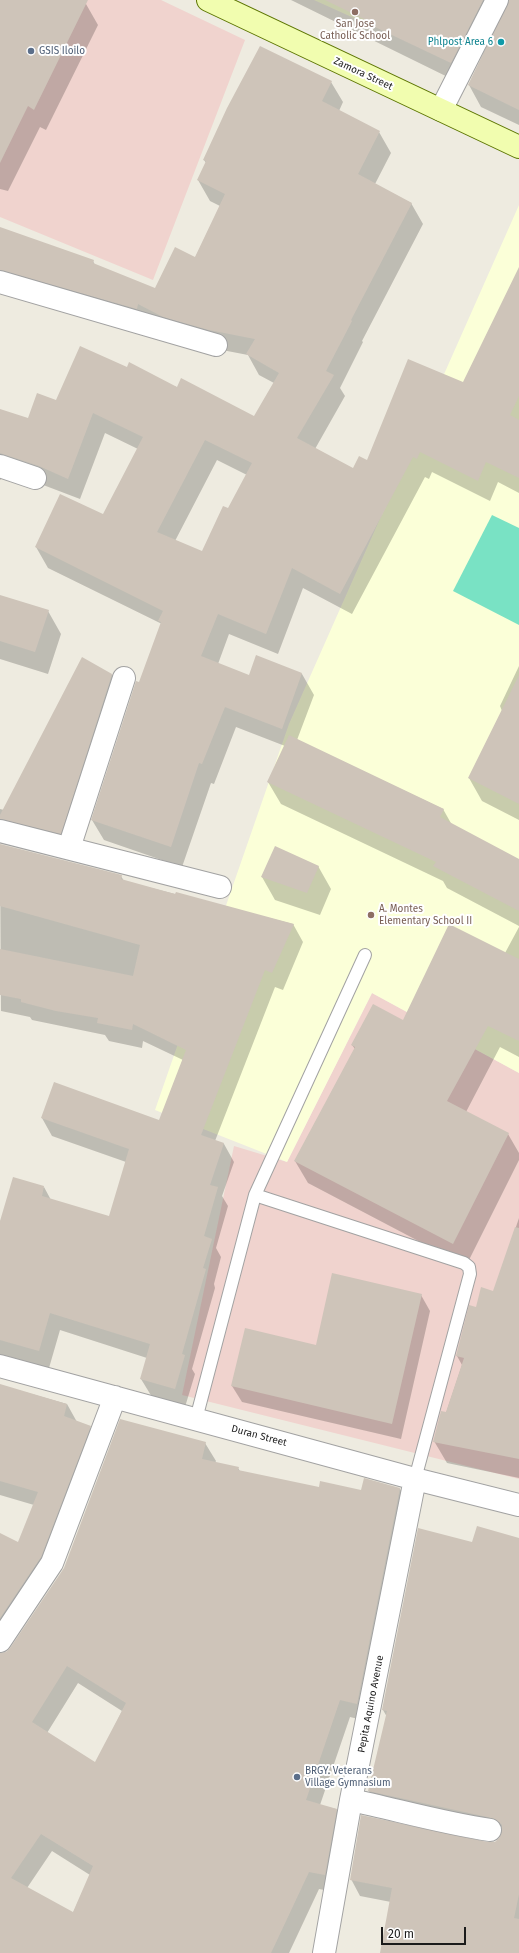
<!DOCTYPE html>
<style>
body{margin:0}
#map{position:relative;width:519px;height:1953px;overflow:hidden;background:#eeebe0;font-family:"Fira Sans",sans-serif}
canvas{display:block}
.scale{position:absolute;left:381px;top:1927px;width:85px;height:18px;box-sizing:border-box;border:2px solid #1b1b1b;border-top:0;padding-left:5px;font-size:12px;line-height:14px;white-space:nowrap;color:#1b1b1b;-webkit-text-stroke:3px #fff;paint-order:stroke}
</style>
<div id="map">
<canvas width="519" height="1953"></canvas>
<div class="scale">20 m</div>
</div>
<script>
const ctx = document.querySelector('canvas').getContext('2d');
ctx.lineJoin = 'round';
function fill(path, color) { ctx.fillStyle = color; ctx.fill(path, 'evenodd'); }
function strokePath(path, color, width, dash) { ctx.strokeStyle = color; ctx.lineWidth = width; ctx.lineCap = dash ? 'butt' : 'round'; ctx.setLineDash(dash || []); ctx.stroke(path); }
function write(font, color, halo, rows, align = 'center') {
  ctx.font = font + ' "Fira Sans",sans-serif'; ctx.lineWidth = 4; ctx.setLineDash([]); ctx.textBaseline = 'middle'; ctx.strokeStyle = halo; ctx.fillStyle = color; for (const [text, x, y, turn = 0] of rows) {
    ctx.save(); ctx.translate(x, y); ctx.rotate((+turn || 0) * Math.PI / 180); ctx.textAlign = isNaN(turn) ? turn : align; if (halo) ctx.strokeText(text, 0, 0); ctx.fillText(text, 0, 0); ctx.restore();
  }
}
const commercial = new Path2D(`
 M0,0H161L245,40L153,280L0,217Z
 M372,993L519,1073V1479L182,1395L234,1146L287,1162Z`);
const education = new Path2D(`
 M314,0H376L365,23Z
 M519,205V1073L372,993L287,1162L155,1110L289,724Z`);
const pitch = new Path2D(`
 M492,515L519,528V625L453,591Z`);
const shadow = new Path2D(`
 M0,0H77L86,4L98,25L46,130L40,127L8,191L0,189Z
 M291,0H485L496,21L464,85Z
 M507,10L519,15V125L481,107L469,85Z
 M331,82L343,102L339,111L379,132L391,153L375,184L411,203L423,224L362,341L363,342L340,388L345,396L315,449L353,470L367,461L463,384L519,280V493L498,482L490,501L432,472L429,479L425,477L352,614L303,588L278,654L229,634L218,664L250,676L257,657L302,674L314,695L297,740L443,809L452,825L519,860V926L447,888L443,881L281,804L268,782L285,746L236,727L214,784L211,783L182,867L104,840L92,820L162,624L48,568L36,547L104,516L138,449L105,433L80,499L17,475L9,474L0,480V410L28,419L56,402L127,368L255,417L274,383L259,375L248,355L222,350L0,293V228L93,261L95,265L155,289L195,258L220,206L210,201L198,180L206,163L204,160ZM217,460L247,475L229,510L202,552L175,541Z
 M0,596L48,611L61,634L48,674L0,659Z
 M519,666V820L482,801L469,778L502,711L500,706Z
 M112,674L122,692L71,851L0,842V809L4,810Z
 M0,845L121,876L124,881L293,924L303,942L283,990L275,987L215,1141L224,1144L234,1162L222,1196L228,1206L216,1248L221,1257L214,1284L215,1288L192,1369L195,1374L185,1407L152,1397L141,1379L147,1358L60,1330L49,1368L10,1357L7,1372L0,1377V1221L44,1187L51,1200L110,1217L126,1162L52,1136L42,1118L160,1121L183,1060L143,1041L142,1048L109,1041L105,1035L32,1020L30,1017L1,1011Z
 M318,866L331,889L320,915L275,900L262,877Z
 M519,927V1057L500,1047L466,1112L508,1134L519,1153V1160L466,1266L308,1183L295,1161L355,1049L352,1045L403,1022L505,953Z
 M519,1218V1478L447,1463L434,1441L446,1413L462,1365L457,1356L476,1308L494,1292Z
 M421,1295L430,1311L401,1439L242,1402L232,1386Z
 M0,1385L67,1404L77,1422L90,1427L100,1445L0,1651V1534L19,1544L34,1505L0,1495Z
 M205,1443L216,1461L215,1463L238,1468L240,1471L320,1489L362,1492L400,1489L410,1507L367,1721L350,1717L320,1805L336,1809L346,1827L335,1892L319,1889L289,1953H0V1654L6,1653ZM78,1683L122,1711L96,1764L47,1733ZM52,1851L90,1875L73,1913L27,1888Z
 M519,1539V1953H381L391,1902L360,1896L351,1879L494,1843L500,1839L503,1834L379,1807L369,1791L387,1717L383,1710L473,1543Z`);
const building = new Path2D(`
 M0,0H88L34,110L28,106L0,163Z
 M325,0H483L451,63L373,26L374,24Z
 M509,0H519V110L468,85Z
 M260,46L332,81L322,101L380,131L358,174L412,203L351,320L352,321L326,371L334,375L297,438L353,468L359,456L367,460L408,359L463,382L519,267V396L510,415L519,420V478L486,462L478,481L420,452L417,459L413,457L340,594L292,568L266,634L218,614L201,656L249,675L256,655L302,673L282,729L225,707L202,764L199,763L171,847L91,820L136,681L139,682L161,622L158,621L163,611L35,547L60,494L103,514L143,437L93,413L68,479L39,466L0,453V409L28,418L37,393L56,400L80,346L127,367L129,362L177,387L181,378L254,416L279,373L246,354L255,339L209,330L163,317L138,304L137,309L0,270V227L94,260L93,263L155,288L175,247L195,257L225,194L197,180L206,161L203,160L227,108ZM205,440L252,463L228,508L223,506L202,551L157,532Z
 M0,595L49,610L35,652L0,641Z
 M82,657L112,674L61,834L0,819V815Z
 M519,675V804L468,778Z
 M289,735L444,809L440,817L519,859V911L433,866L436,862L267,782Z
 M0,844L122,875L121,879L175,894L176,892L294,924L272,973L265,970L201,1135L224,1143L210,1185L218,1187L204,1236L212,1239L203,1268L206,1269L182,1354L185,1355L175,1389L140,1379L150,1344L50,1313L39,1351L0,1340V1221L13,1177L44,1186L42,1196L109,1216L129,1149L41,1118L54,1082L159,1120L186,1050L133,1024L132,1030L97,1023L98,1018L56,1011L21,1002V999L0,995V949L133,976L140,945L0,906Z
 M275,846L319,866L307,893L261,877Z
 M449,924L519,959V1041L488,1026L447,1101L509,1133L453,1244L294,1161L355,1047L351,1045L373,1004L403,1020Z
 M515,1227L519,1228V1459L433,1442L441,1411L446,1412L464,1358L456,1356L469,1305L476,1307L481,1287L493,1291Z
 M332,1273L422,1294L392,1424L231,1386L245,1328L316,1345Z
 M0,1384L67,1404L64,1416L91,1426L41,1557L0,1618V1533L18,1542L38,1492L0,1481Z
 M120,1419L206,1442L202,1459L239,1467L238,1470L319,1487L320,1481L361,1490L364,1478L400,1488L357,1704L340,1700L306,1800L337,1809L325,1875L309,1872L271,1953H0V1653L6,1652L10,1648L64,1568ZM67,1666L126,1703L95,1762L32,1722ZM41,1834L93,1866L73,1912L11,1878Z
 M477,1526L519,1538V1894L514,1918L519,1919V1953H380L392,1888L350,1880L361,1815L488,1842H495L499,1838L502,1832V1825L498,1821L492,1818L368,1791L387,1711L382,1710L418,1528L472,1542Z`);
const lane = new Path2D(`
 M255,1195L464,1263L469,1267L470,1274L415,1479
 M196,1419L255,1195L365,955`);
const street = new Path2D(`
 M441,110L497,0
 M0,282L216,345
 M0,466L35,478
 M0,831L220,887
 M69,848L124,678
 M0,1366L415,1479L519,1505
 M0,1641L52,1563L115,1397
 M351,1800C398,1810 443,1823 490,1830
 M324,1953L351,1800L415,1479`);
const secondary = new Path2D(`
 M208,0L519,147`);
const markers = [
 [355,12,4,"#8d6e63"],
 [501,42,4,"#0f9aa8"],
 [31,51,4,"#5c6f8a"],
 [371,915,4,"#8d6e63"],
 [297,1777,4,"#5c6f8a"]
];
const educationNames = [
 ["San Jose",355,24],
 ["Catholic School",355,36],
 ["A. Montes",379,909,"left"],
 ["Elementary School II",379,921,"left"]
];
const cultureNames = [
 ["Phlpost Area 6",493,42]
];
const serviceNames = [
 ["GSIS Iloilo",39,51],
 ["BRGY. Veterans",305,1771],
 ["Village Gymnasium",305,1783]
];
const streetNames = [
 ["Zamora Street",363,74,25],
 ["Duran Street",259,1436,15],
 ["Pepita Aquino Avenue",371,1704,-79]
];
fill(commercial, '#f0d3ce');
fill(education, '#fbffd8');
fill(pitch, '#79e2c4');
fill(shadow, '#0003');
fill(building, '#cec4b9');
strokePath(lane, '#a2a2a2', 14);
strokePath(street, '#a2a2a2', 24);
strokePath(secondary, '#5c7500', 24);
strokePath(lane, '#fff', 12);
strokePath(street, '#fff', 22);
strokePath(secondary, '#f1fdaf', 22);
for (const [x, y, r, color] of markers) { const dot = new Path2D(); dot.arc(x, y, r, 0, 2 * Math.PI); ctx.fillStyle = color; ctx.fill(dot); strokePath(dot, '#fff', 1.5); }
write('10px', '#785e54', '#fff', educationNames);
write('10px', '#0d838f', '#fff', cultureNames, 'right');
write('10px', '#4e5e75', '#fff', serviceNames, 'left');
write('10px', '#1b1b1b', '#fff', streetNames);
</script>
